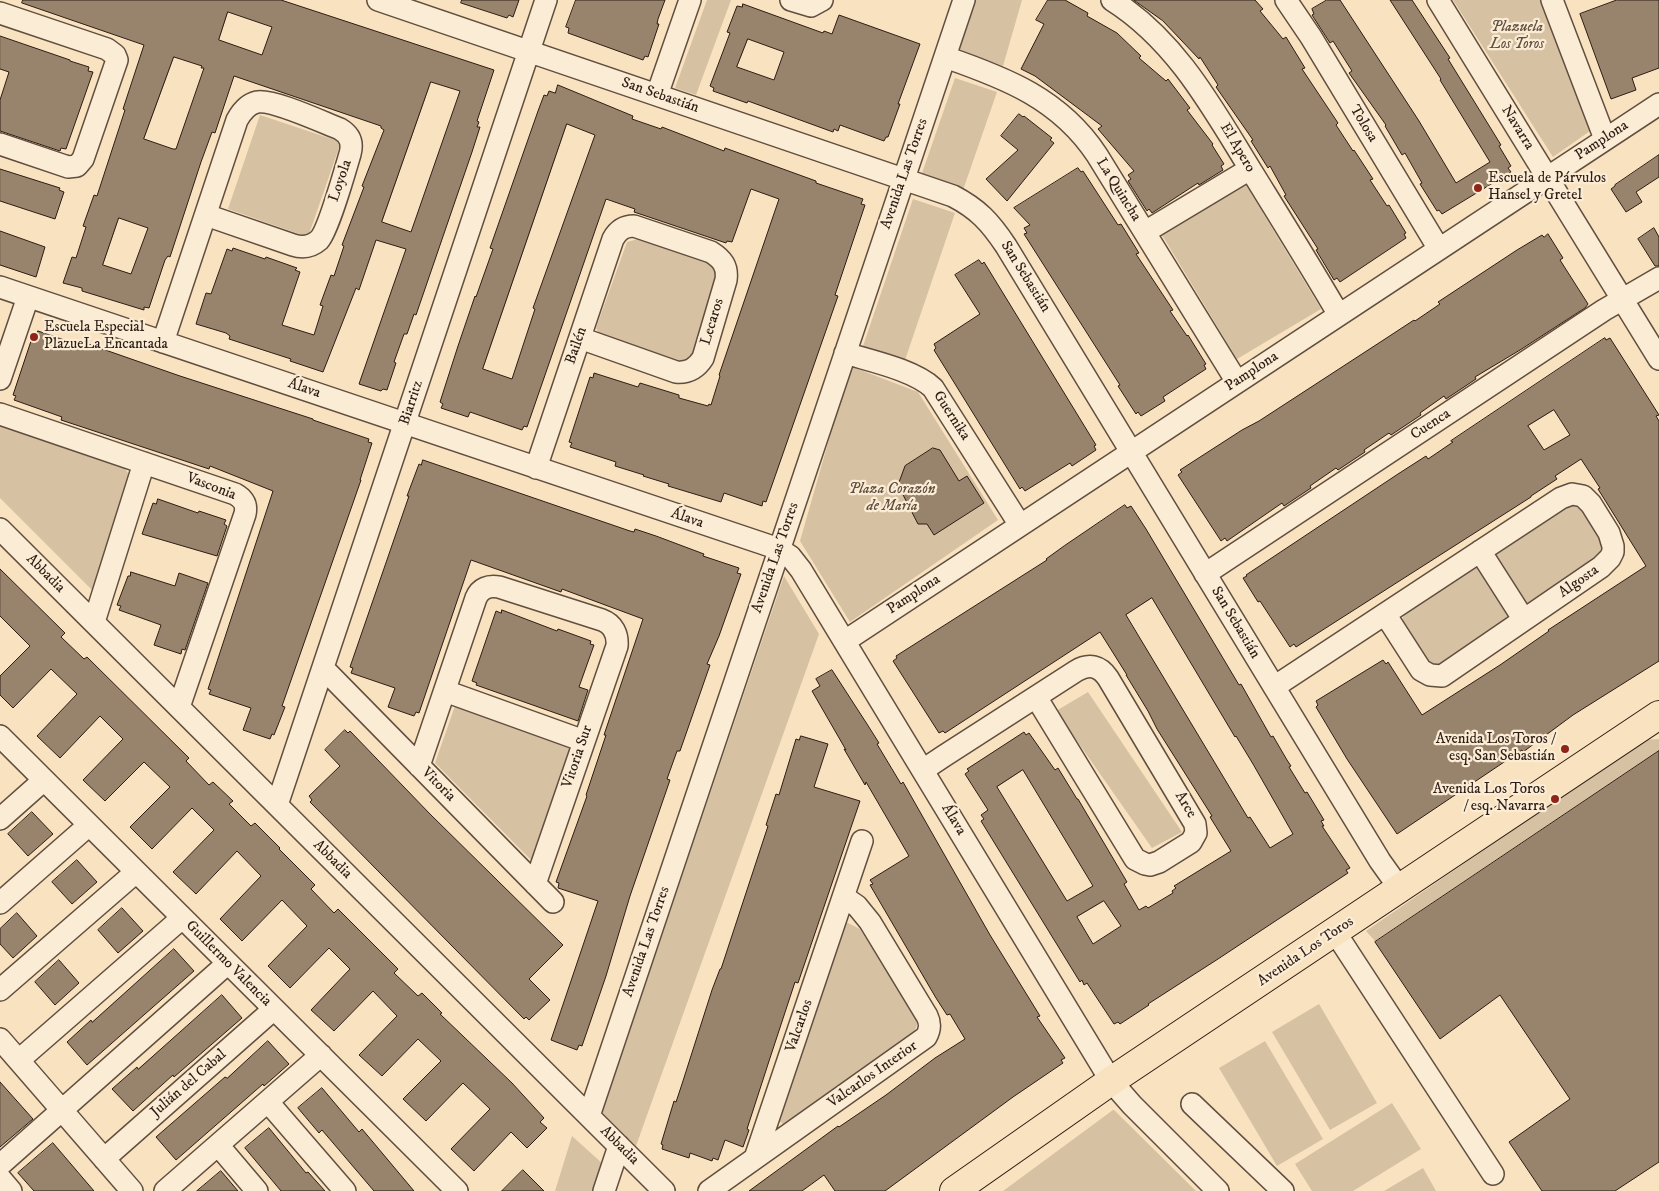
<!DOCTYPE html>
<meta charset="utf-8">
<style>
body{margin:0}
canvas{display:block;background:#f9e2c0}
</style>
<canvas width="1659" height="1191"></canvas>
<script>
const ctx = document.querySelector('canvas').getContext('2d');
ctx.lineJoin = 'round';
function fill(path, color) { ctx.fillStyle = color; ctx.fill(path, 'evenodd'); }
function strokePath(path, color, width, dash) { ctx.strokeStyle = color; ctx.lineWidth = width; ctx.lineCap = dash ? 'butt' : 'round'; ctx.setLineDash(dash || []); ctx.stroke(path); }
function write(font, color, halo, rows, align = 'center') {
  ctx.font = font + ' "IM FELL DW Pica",serif'; ctx.lineWidth = 4.5; ctx.setLineDash([]); ctx.textBaseline = 'middle'; ctx.strokeStyle = halo; ctx.fillStyle = color; for (const [text, x, y, turn = 0] of rows) {
    ctx.save(); ctx.translate(x, y); ctx.rotate((+turn || 0) * Math.PI / 180); ctx.textAlign = isNaN(turn) ? turn : align; if (halo) ctx.strokeText(text, 0, 0); ctx.fillText(text, 0, 0); ctx.restore();
  }
}
const green = new Path2D(`
 M707,0H731L696,95L675,88Z
 M974,0H1022L1003,66L956,48Z
 M1453,0H1541L1590,131L1553,157Z
 M955,78L997,92L962,193L920,179Z
 M260,115L341,142L308,237L228,209Z
 M1246,185L1321,309L1237,359L1162,235Z
 M913,199L955,213L904,363L862,349Z
 M638,239L715,265L722,274L692,355L677,363L601,337L596,328L627,242Z
 M850,366L918,392L998,520L850,622L800,541Z
 M0,427L124,468L132,478L94,592L0,498Z
 M1572,502L1583,505L1605,548L1598,564L1444,669L1428,667L1400,625L1404,615Z
 M784,576L819,634L636,1146L602,1112Z
 M1088,692L1182,832L1152,848L1056,711Z
 M456,703L572,744L535,864L435,763Z
 M1659,739V751L1375,941L1366,931L1643,740Z
 M846,922L860,929L918,1022L914,1033L784,1125L778,1120Z
 M1319,1004L1377,1103L1330,1130L1272,1032Z
 M1265,1041L1323,1139L1277,1166L1219,1068Z
 M1392,1103L1421,1149L1353,1191H1312L1295,1164Z
 M1114,1110L1196,1191H1003L1113,1110Z
 M572,1136L603,1164L594,1191H555Z
 M1423,1168L1436,1191H1384Z`);
const building = new Path2D(`
 M23,0H281L494,70L477,121L479,122L477,127H480L472,152L416,315L414,314L407,334H404L394,362L396,363L387,390L383,389L381,391L359,384L406,249L376,240L359,290L356,288L323,372L290,361L291,359L229,339L230,336L226,333L196,324L206,293L211,294L227,249L232,251L233,248L265,259L266,257L297,268L295,270L300,272L282,325L314,335L323,306L320,305L331,275L334,276L344,246L342,245L364,187L362,186L384,130L381,128V126L234,76L215,133L212,132L201,162L170,257L168,256L165,260L149,308L144,307V310L82,291V288L63,283L72,257L76,258L86,227L83,226L94,195L97,196L125,110L123,109L144,45L22,3ZM228,12L272,27L262,55L219,40ZM174,57L202,66L201,68H204L176,149H173L144,139ZM431,82L460,91L411,232L382,222ZM119,218L148,228L131,274L103,265Z
 M462,0H519L513,17L509,15L507,18L461,3Z
 M576,0H665L658,19L657,24H659L648,57L645,56L643,60L568,33L569,28L566,27Z
 M1048,0H1065L1088,13L1087,16L1117,33L1141,56L1139,58L1166,81L1168,79L1190,108L1187,110L1213,144L1212,145L1224,164L1221,166L1223,170L1199,185L1198,183L1152,213L1149,209L1147,211L1128,181L1131,179L1128,175L1134,171L1098,129L1102,126L1035,76L1021,69L1044,24L1036,20Z
 M1134,0H1255L1263,9L1260,11L1283,39L1286,37L1305,68L1302,69L1338,123L1336,125L1353,151L1354,150L1373,179L1370,180L1387,206L1389,205L1406,233L1404,234L1406,238L1340,282L1337,278L1334,280L1316,250L1318,249L1284,196L1286,195L1270,166L1268,168L1251,141L1253,140L1216,87L1218,85L1200,57L1199,59L1163,21Z
 M1327,0H1340L1419,121L1456,183L1490,162L1440,80L1441,79L1390,0H1412L1450,58L1448,59L1501,145L1499,146L1511,166L1508,168L1511,172L1442,214L1439,210L1437,211L1420,184L1422,183L1405,153L1402,155L1385,126L1386,125L1349,73L1352,71L1333,41L1330,43L1312,15L1314,14L1312,9Z
 M1617,0H1659V68L1632,78L1636,90L1611,99L1580,14Z
 M743,4L823,33L824,31L832,34L839,15L920,44L898,104H900L888,137H886L884,141L840,125L838,131L834,129L833,132L748,101L747,103L713,91L714,88L710,86L730,33L727,32L737,6L742,7ZM748,39L784,52L774,80L737,67Z
 M0,36L70,60V61L89,67L88,71L93,72L66,149L61,148L60,151L0,131V100L9,72L0,69Z
 M558,85L633,116L632,119L661,129L662,127L724,151L725,148L816,181V183L863,199L861,204L865,205L835,295L838,296L772,485L766,502L763,501L762,506L724,493L721,502L668,486L669,484L643,476L644,475L615,466L616,462L570,447L572,443L569,442L590,377L593,378L594,373L638,387L640,383L679,395V398L708,406L709,404L711,405L720,376L719,375L779,199L751,189L732,242L727,241L726,243L634,212L635,209L606,199L527,427L524,426L522,430L470,412L468,417L441,408L443,404L440,402L458,346L475,296L476,297L493,249L490,248L538,111L544,95L547,96L549,91L555,93ZM567,124L595,135L533,308L535,309L512,379L483,369Z
 M1019,114L1023,117L1024,116L1052,138L1050,140L1054,143L1007,201L986,179L1018,150L1001,136Z
 M1659,155V177L1636,192L1642,202L1626,212L1611,189L1615,186V185Z
 M1078,168L1081,172L1083,171L1118,225L1121,224L1139,253L1136,254L1173,310L1170,311L1187,336L1188,335L1206,364L1204,365L1206,369L1163,397L1165,401L1141,416L1138,412L1136,414L1118,386L1120,385L1024,234L1027,233L1024,228L1030,225L1014,208Z
 M0,169L60,188L59,190L64,192L55,219L0,201Z
 M1654,228L1659,237V266H1655L1638,239Z
 M0,231L45,247L36,277L0,265Z
 M1548,234L1563,258L1560,260L1588,304L1585,308L1520,350L1475,377L1476,379L1446,399L1444,396L1420,413L1421,415L1391,435L1389,433L1364,450L1365,452L1338,470L1336,468L1310,486L1311,488L1284,506L1282,503L1227,541L1225,538L1221,541L1178,475L1182,472L1180,470L1242,430L1259,421L1385,339L1414,320L1415,321L1440,304L1438,302L1517,250L1542,235L1544,237Z
 M979,260L982,264L984,262L1096,445L1094,446L1096,450L1072,466L1070,463L1025,491L1022,487L1020,489L934,350L936,348L934,344L980,314L955,275Z
 M38,331L79,345L80,342L91,345L180,376L313,419V420L369,439L368,442L372,443L360,480H361L282,706L285,707L274,735L272,734L270,739L243,730L251,708L209,694L211,690L208,689L273,491L210,466L209,469L61,420L62,417L14,400L16,396L13,395L33,335L36,336Z
 M1605,338L1606,340L1610,338L1659,415L1656,416L1659,421V661L1573,715L1523,752L1522,750L1397,834L1347,759L1316,707L1318,705L1316,701L1383,660L1386,664L1388,662L1422,715L1500,665L1549,631L1548,630L1646,566L1608,505L1598,489L1600,488L1581,459L1555,476L1557,479L1531,496V497L1296,647L1294,644L1290,647L1260,601L1258,602L1243,578L1247,576L1246,575L1398,474L1426,456L1428,459L1453,442L1451,441ZM1554,410L1570,435L1544,450L1528,426Z
 M933,448L940,450L959,481L967,476L984,503L934,535L927,524H918L898,485L905,466Z
 M423,460L630,531L634,532L635,529L656,536L704,554L703,556L739,568L737,573L741,574L719,636L707,664L710,665L680,751H677L667,779L670,780L630,896L606,976L582,1046L579,1045L577,1050L551,1040L598,901L558,888L559,883L556,882L587,796L586,795L606,735H604L643,619L562,589L561,592L471,560L419,713L416,712L414,716L388,707L395,688L351,673L353,668L350,667L409,496H407L419,464L421,465Z
 M158,499L198,513L199,511L226,520L224,524L227,526L217,556L142,534L153,503L156,504Z
 M1125,505L1127,508L1131,506L1146,529L1239,685L1241,684L1271,737L1273,736L1287,760L1291,766L1289,767L1305,793L1307,792L1324,820L1321,821L1324,826H1322L1350,868L1346,870L1348,873L1218,959L1148,1004L1149,1005L1120,1024L1118,1022L1114,1024L1087,983L1084,985L1082,980L1080,982L981,821L984,819L981,815L988,810L965,774L969,771L967,769L1024,732L1026,735L1029,733L1055,770L1058,768L1077,799H1078L1127,882L1124,884L1139,910L1146,906L1148,908L1173,893L1172,891L1176,888L1174,886L1231,851L1210,817L1212,816L1157,729L1148,711L1126,675H1127L1100,632L945,733L943,731L939,733L893,661L897,658L896,656L1047,560L1046,559L1064,546ZM1152,598L1235,737L1236,736L1253,764L1293,834L1270,848L1250,817L1248,818L1126,615ZM1023,770L1093,886L1067,901L997,787ZM1104,901L1121,926L1093,944L1077,917Z
 M0,569L65,633L61,637L84,659L87,657L189,758L186,761L209,785L213,782L233,801L229,804L251,826L255,823L280,848L279,849L315,885L311,889L334,913L338,909L398,969L394,973L418,996L422,993L442,1013L440,1014L512,1083L544,1118L540,1122L547,1128L527,1148L511,1132L474,1171L451,1149L490,1109L463,1083L426,1121L403,1099L441,1061L418,1039L382,1076L359,1055L397,1016L373,991L334,1031L311,1010L350,969L329,948L290,988L268,966L307,926L282,900L242,941L220,919L261,876L237,851L196,894L173,872L214,830L192,808L152,849L130,827L170,787L144,762L105,801L83,780L123,739L100,716L60,758L37,736L77,694L51,669L13,708L0,695V676L30,646L0,616Z
 M131,572L175,586L179,573L208,583L185,650L182,649L181,654L154,645L161,625L119,610L121,606L117,605L128,576H130Z
 M502,610L557,631L558,629L591,641L590,644L594,645L579,687L588,690L578,721L476,685L477,683L472,681L496,611L501,613Z
 M832,670L867,724L879,743L877,744L901,784L903,782L990,935L1040,1016L1037,1017L1065,1058L1061,1060L1063,1063L1013,1097L885,1191H835L824,1175L802,1191H749L838,1126L839,1127L886,1095L935,1058L965,1039L950,1014L947,1015L936,998L870,885L873,884L870,880L909,856L866,782L865,785L844,749L846,750L812,691L820,686L816,679Z
 M345,730L348,733L350,731L430,814L563,945L529,979L550,1000L529,1020L526,1017L524,1019L310,802L312,800L309,796L340,766L325,750Z
 M801,736L828,744L814,787L860,801L798,983L795,982L770,1058L747,1129L749,1130L743,1147L725,1140L718,1160L713,1158L712,1161L690,1153L689,1158L662,1149L663,1145L661,1144L674,1101L676,1102L682,1084L712,990L720,969H721L768,826L766,825L776,794L779,795L796,739L799,740Z
 M1659,751V1162L1615,1191H1542L1509,1142L1570,1099L1500,995L1440,1039L1375,942Z
 M32,812L53,834L28,856L8,834Z
 M77,860L97,882L72,904L52,882Z
 M122,908L143,931L118,953L98,930Z
 M17,913L37,936L13,958L0,944V929Z
 M174,949L194,971L87,1065L67,1042L91,1020L92,1022Z
 M59,960L79,983L55,1005L35,982Z
 M222,995L242,1018L174,1077L173,1075L133,1111L112,1089L137,1067L138,1069Z
 M268,1041L289,1064L264,1086L263,1084L176,1160L156,1137L225,1077L227,1078Z
 M0,1082L33,1119L0,1147Z
 M322,1088L359,1132L362,1129L414,1191H374L322,1130L319,1133L298,1108Z
 M269,1128L306,1173L308,1172L325,1191H281L245,1148Z
 M53,1143L94,1191H34L18,1173Z
 M523,1170L544,1191H502Z
 M221,1171L238,1191H197Z`);
const minor = new Path2D(`
 M378,0L953,196C978,209 990,222 1006,246L1380,861L1400,889
 M791,0L811,6L822,0
 M1112,0C1177,41 1213,109 1252,172C1281,219 1311,267 1339,315
 M1286,0L1311,37L1439,249
 M1438,0L1659,359
 M1552,0L1605,139
 M0,13L107,49L115,55L117,60L83,159L77,166L68,167L0,144
 M945,57C1006,78 1060,99 1097,155L1237,382
 M657,95L690,0
 M1145,232L1250,169
 M0,287L779,549L790,556L801,570L1111,1081L1132,1105L1218,1191
 M163,342L237,120C242,111 248,104 257,102C273,99 322,122 340,129C350,135 353,143 350,154C345,171 328,231 319,240C311,247 302,248 293,245L206,215
 M845,353C871,361 914,370 933,388L1020,525
 M0,379L28,297
 M0,414L235,494C244,499 247,505 245,514L179,707
 M536,468L613,239C618,230 624,226 634,226L711,252C722,259 728,266 726,280L703,358C696,369 688,373 676,372L580,338
 M0,529L664,1191
 M1480,551L1524,620
 M1205,574L1604,310L1659,278
 M94,622L144,463
 M845,641L1659,104
 M323,668L553,902
 M1274,687C1370,624 1465,561 1561,498L1572,494L1583,496L1591,504L1609,533L1613,546V552L1610,558L1601,567L1442,676L1430,675L1421,670L1385,614
 M445,691L584,741
 M0,736L457,1191
 M419,766L476,598C480,588 489,585 499,587L602,620C613,624 618,634 617,646L535,884
 M923,770L944,756L1076,671C1089,663 1100,666 1108,678L1195,824L1196,833L1191,842L1159,862L1150,865L1145,864L1135,859L1036,697
 M277,805L546,0
 M0,819L44,780
 M0,903L89,825
 M1335,932L1493,1174
 M0,990L136,872
 M0,1039L132,1191
 M19,1060L182,918
 M268,1102L345,1191
 M1192,1104L1283,1191
 M589,1116L964,0
 M218,1145L257,1191
 M755,1158L862,841
 M104,1159L274,1009
 M0,1165L228,963
 M0,1178L11,1191
 M165,1191L321,1055
 M604,1191L619,1146
 M709,1191L926,1037C930,1030 931,1024 927,1016L870,922L857,906L844,897`);
const major = new Path2D(`
 M954,1191L1111,1081L1659,715`);
const markers = [
 [1478,188,5,"#8f2418"],
 [34,337,5,"#8f2418"],
 [1565,749,5,"#8f2418"],
 [1555,799,5,"#8f2418"]
];
const parkNames = [
 ["Plazuela",1517,28],
 ["Los Toros",1517,45],
 ["Plaza Corazón",892,490],
 ["de María",892,507]
];
const streetNames = [
 ["San Sebastián",660,96,19],
 ["Tolosa",1363,124,59],
 ["Navarra",1517,128,58],
 ["Pamplona",1602,141,-33],
 ["El Apero",1237,148,59],
 ["Avenida Las Torres",905,174,-71],
 ["Loyola",341,181,-71],
 ["La Quincha",1118,190,58],
 ["San Sebastián",1025,277,58],
 ["Lecaros",713,322,-73],
 ["Bailén",577,346,-71],
 ["Pamplona",1252,372,-33],
 ["Álava",304,389,19],
 ["Biarritz",412,403,-72],
 ["Guernika",951,416,57],
 ["Cuenca",1431,425,-33],
 ["Vasconia",211,487,21],
 ["Álava",687,519,19],
 ["Avenida Las Torres",776,558,-71],
 ["Abbadia",45,574,45],
 ["Algosta",1579,582,-35],
 ["Pamplona",914,595,-33],
 ["San Sebastián",1235,623,59],
 ["Vitoria Sur",578,757,-71],
 ["Vitoria",438,785,45],
 ["Arce",1185,805,59],
 ["Álava",953,820,59],
 ["Abbadia",332,860,45],
 ["Avenida Las Torres",647,942,-71],
 ["Avenida Los Toros",1306,952,-34],
 ["Guillermo Valencia",228,964,45],
 ["Valcarlos",800,1026,-71],
 ["Valcarlos Interior",873,1075,-35],
 ["Julián del Cabal",189,1084,-41],
 ["Abbadia",619,1146,45]
];
const poiNames = [
 ["Escuela de Párvulos",1488,179],
 ["Hansel y Gretel",1488,196],
 ["Escuela Especial",44,328],
 ["PlazueLa Encantada",44,345],
 ["Avenida Los Toros /",1555,740,"right"],
 ["esq. San Sebastián",1555,757,"right"],
 ["Avenida Los Toros",1545,790,"right"],
 ["/ esq. Navarra",1545,807,"right"]
];
fill(green, '#d6c1a3');
fill(building, '#98836d');
strokePath(building, '#2e1d14', 1);
strokePath(minor, '#614e3f', 24);
strokePath(major, '#2e1d14', 30);
strokePath(minor, '#fbecd6', 21);
strokePath(major, '#f9e2c0', 28);
for (const [x, y, r, color] of markers) { const dot = new Path2D(); dot.arc(x, y, r, 0, 2 * Math.PI); ctx.fillStyle = color; ctx.fill(dot); strokePath(dot, '#fbecd6', 2); }
write('italic 15px', '#604e3f', '#fbecd6', parkNames);
write('15px', '#2e1d14', '#fbecd6', streetNames);
write('15px', '#2e1d14', '#fbecd6', poiNames, 'left');
</script>
